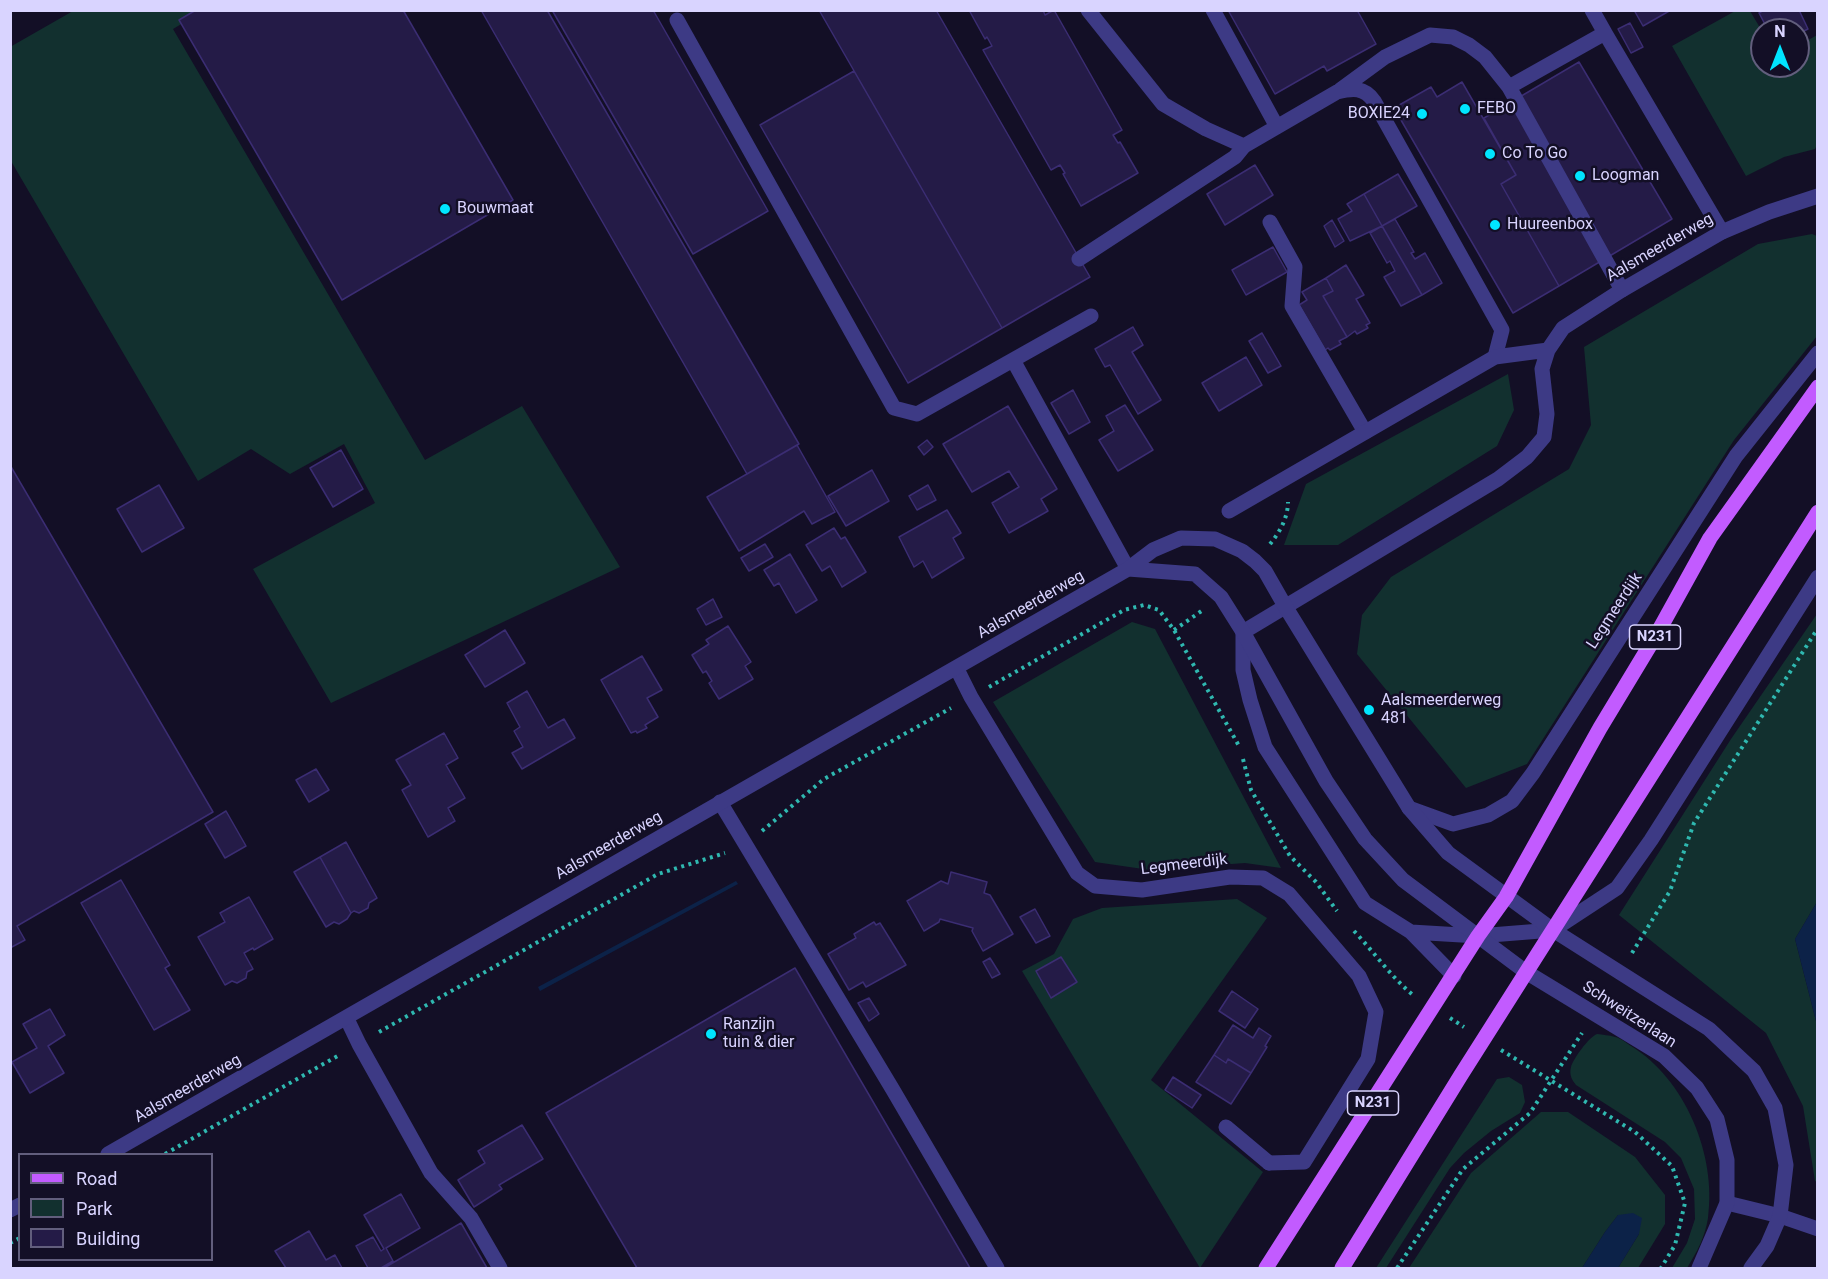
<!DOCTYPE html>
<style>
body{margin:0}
#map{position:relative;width:1828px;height:1279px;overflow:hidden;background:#130f26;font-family:Roboto,sans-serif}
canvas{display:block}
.frame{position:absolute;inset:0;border:12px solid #d9d4ff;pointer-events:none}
.legend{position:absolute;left:18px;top:1153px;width:195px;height:108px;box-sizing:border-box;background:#130f26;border:2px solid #625e7d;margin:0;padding:8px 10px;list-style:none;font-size:18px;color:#d9d4ff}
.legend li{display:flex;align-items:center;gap:12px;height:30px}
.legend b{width:30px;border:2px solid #625e7d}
.north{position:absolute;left:1750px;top:18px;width:60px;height:60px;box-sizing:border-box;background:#130f26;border:2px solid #625e7d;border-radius:50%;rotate:0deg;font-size:16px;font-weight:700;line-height:24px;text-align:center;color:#d9d4ff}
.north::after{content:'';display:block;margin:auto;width:21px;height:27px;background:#00e5ff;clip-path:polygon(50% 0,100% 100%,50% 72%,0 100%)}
</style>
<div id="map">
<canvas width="1828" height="1279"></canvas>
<div class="frame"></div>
<ul class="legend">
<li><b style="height:8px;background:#c25bff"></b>Road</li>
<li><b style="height:16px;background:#12302f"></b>Park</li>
<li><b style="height:16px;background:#241b47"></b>Building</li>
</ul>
<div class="north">N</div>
</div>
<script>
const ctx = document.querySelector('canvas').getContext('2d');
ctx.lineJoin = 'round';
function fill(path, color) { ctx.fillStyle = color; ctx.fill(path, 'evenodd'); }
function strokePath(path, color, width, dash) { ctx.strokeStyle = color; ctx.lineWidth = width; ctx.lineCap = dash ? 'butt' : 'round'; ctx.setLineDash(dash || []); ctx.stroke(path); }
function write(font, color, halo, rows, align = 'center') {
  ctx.font = font + ' Roboto,sans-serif'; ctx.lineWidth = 5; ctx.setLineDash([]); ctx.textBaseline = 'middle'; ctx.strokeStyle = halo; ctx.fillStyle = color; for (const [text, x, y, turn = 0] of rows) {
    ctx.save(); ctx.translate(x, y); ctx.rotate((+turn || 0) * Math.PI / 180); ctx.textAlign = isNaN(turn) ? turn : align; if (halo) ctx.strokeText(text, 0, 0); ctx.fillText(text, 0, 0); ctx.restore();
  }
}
const green = new Path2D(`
 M1737,10L1750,11L1762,31V66H1798V46L1817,35V145L1815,149L1784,157L1746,176L1672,46Z
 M73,11H203L173,29L425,460L522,406L620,567L331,703L253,569L375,503L344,444L290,474L251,449L198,481L11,161L10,47Z
 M1812,234L1817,236V336L1734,440L1527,764L1466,788L1357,654L1362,615L1391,577L1569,469L1591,425L1584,347L1758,244Z
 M1508,374L1514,410L1497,446L1338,545H1284L1306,484Z
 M1817,614V902L1795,939L1817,1025V1182L1815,1181L1803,1106L1766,1033L1619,915L1731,739Z
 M1132,622L1155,629L1281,868L1245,863L1150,870L1095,862L993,702Z
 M1237,899L1267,918L1151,1080L1263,1172L1200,1268L1022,971L1054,954L1073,919L1102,908Z
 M1597,1034C1603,1035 1609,1035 1615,1037C1621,1038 1626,1043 1631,1046C1685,1079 1717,1155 1708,1218C1705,1237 1697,1252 1687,1268H1672L1687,1243L1695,1219L1694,1189L1681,1158L1665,1142L1576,1085C1572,1080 1569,1075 1571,1067C1573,1059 1589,1037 1597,1034Z
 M1509,1077L1522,1085L1525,1102L1520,1113L1491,1131L1464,1153L1450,1168L1386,1268H1376L1497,1079Z
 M1541,1112H1568L1635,1157L1665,1195V1224L1638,1268H1618L1639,1234L1618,1215L1605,1232L1582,1268H1409L1471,1173Z`);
const water = new Path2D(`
 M736,881L738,884L540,991L538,987Z
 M1817,902V1025L1795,939Z
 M1633,1213L1642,1218L1639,1234L1618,1268H1582L1605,1232L1618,1215Z`);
const building = new Path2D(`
 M196,10H403L513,200L342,300L179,20Z
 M481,10H547L799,444L747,474Z
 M552,10H653L768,211L693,254Z
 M819,10H936L1090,277L1002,328Z
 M969,10H1043L1045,15L1054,10L1122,130L1113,135L1118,143L1120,142L1138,173L1081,206L1063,174L1065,173L1060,165L1051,170L983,50L992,46L987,37L985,39Z
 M1228,10H1357L1376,44L1327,71L1324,66L1275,94Z
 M1634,10H1671L1643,26Z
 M1764,10H1799L1808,29L1798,34V30H1768L1759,13Z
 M1630,23L1643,47L1631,53L1618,29Z
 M1579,62L1672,219L1559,286L1501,184L1516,175L1484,118Z
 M854,71L1002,328L908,383L760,125Z
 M1462,82L1516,175L1501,184L1559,286L1513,313L1394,108L1431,87L1437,97Z
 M1255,165L1273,195L1225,225L1207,194Z
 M1398,174L1417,206L1382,226L1364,194Z
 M1364,194L1382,226L1350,241L1338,219L1352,211L1347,204Z
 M1395,219L1414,252L1411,253L1415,259L1425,253L1442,283L1422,295L1382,226Z
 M1332,220L1344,241L1335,247L1324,226Z
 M1382,226L1422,295L1401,306L1384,277L1395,271L1390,261L1387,263L1370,233Z
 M1273,247L1287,272L1246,295L1232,270Z
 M1346,265L1364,295L1356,299L1370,323L1366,325L1368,328L1357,334L1355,331L1347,337L1323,296L1333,291L1326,278Z
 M1326,278L1333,291L1323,296L1347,337L1339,341L1341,344L1330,350L1328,348L1325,350L1299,305L1307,300L1302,292Z
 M1133,327L1143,345L1132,352L1161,400L1138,414L1110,365L1105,367L1095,349Z
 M1262,333L1281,366L1268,373L1249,341Z
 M1246,357L1262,385L1219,411L1202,383Z
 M1073,390L1090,422L1069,434L1051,403Z
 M1125,405L1153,450L1118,471L1099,440L1114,431L1106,416Z
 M1008,406L1057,489L1041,499L1048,511L1009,533L992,503L1019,487L1009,471L972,492L943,444Z
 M927,440L933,447L924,455L918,447Z
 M797,445L835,512L812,524L804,511L739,551L707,497Z
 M341,450L363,489L333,507L310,468Z
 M10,465L213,812L17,926L25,940L10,948Z
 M872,470L889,501L846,526L828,496Z
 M159,485L184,528L142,552L117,509Z
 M928,485L936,500L917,510L909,496Z
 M947,510L961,533L953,538L964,558L932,578L923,561L914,567L899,537Z
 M834,528L841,539L845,537L866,572L842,587L830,566L822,571L806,545Z
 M765,544L773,557L749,571L741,558Z
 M790,554L817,600L796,613L779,583L774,586L764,570Z
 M713,599L722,617L706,625L697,609Z
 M728,626L751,662L745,666L753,679L719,699L709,683L712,681L706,671L703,673L692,655L709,644L706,640Z
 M505,630L525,663L485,687L465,655Z
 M642,656L662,690L647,698L658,717L645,725L647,728L637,733L636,731L631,733L601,680Z
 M527,691L548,728L564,719L575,738L522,769L512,753L523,747L514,731L520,727L507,703Z
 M444,733L458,758L446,765L465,798L448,808L455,821L428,837L402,790L411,785L396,760Z
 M316,769L329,790L309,802L296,780Z
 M226,811L246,846L225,858L205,824Z
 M346,842L377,898L369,903L368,908L359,913L354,911L351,913L320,857Z
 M320,857L351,913L347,919L339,924L334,922L326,927L294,872Z
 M951,872L987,882L984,893L990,895L1013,934L983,951L972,931L973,928L940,919L939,922L924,931L907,901L941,881L948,884Z
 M121,880L170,965L165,968L190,1010L154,1030L81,903Z
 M249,897L273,939L254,950L253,948L244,953L253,969L247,972L246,978L237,983L232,981L225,985L198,937L225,922L220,913Z
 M1035,909L1050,936L1036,943L1020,917Z
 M874,922L876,925L880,923L906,965L866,987L863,982L849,990L828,954L856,938L854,934Z
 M1061,957L1077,982L1051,998L1036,971Z
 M990,958L1000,974L992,978L983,962Z
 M795,968L970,1268H637L546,1113Z
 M1232,991L1258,1009L1245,1028L1219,1011Z
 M869,998L879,1014L869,1021L858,1003Z
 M50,1009L65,1035L48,1046L64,1073L30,1093L12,1062L37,1048L23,1024Z
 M1233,1025L1253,1038L1259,1028L1271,1036L1265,1046L1267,1047L1251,1073L1228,1059L1226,1063L1214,1055Z
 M1214,1055L1226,1063L1228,1059L1251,1073L1231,1104L1196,1082Z
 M1173,1077L1201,1095L1192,1108L1165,1090Z
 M522,1125L543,1159L499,1185L502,1189L474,1207L458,1180L485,1163L478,1151Z
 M401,1194L420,1228L386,1248L393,1261L381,1268H368L356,1246L373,1237L381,1251L384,1249L364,1215Z
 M461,1223L487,1268H384Z
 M309,1231L326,1260L335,1255L342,1268H286L275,1251Z`);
const path = new Path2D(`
 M1270,544C1280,532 1288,517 1288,502
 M1174,630L1203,610
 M989,687L1124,610L1144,605L1159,610L1174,630L1239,746
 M1243,759L1251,790L1290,856L1316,882L1337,911
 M762,831L824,779L951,708
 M1354,931C1374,952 1391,977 1413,995
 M1632,953L1670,891L1694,823L1818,628
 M1450,1018L1464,1027
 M379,1032L658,874L725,853
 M1501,1050L1635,1132L1672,1166L1685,1203L1675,1245L1661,1268
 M165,1154L341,1054
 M10,1243L20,1238
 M1397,1268L1463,1169L1530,1113L1582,1033`);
const service = new Path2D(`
 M1088,10L1163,104L1206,129L1244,146
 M1213,10L1277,127
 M1592,10L1605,33
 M677,20L894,408L917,414L1091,316
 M1509,87L1605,33L1722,232
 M1340,90L1385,57L1430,35L1453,37L1469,45L1485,57L1509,87L1622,290
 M1270,222L1295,267L1292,306L1365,432
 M1079,259L1235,157L1244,146L1337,92C1353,88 1364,87 1374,101L1502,330L1495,357
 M1013,360L1128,569
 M1243,632V670L1250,700L1265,747L1365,903L1411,932L1454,976
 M720,802L893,1090L997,1268
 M1409,808L1453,824L1488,815L1512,801L1533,773L1736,456L1818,353
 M1411,932L1478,936L1553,930L1617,888L1651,840L1818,577
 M347,1019L359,1044L431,1173L471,1218L500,1268
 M1226,1127L1269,1163`);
const minor = new Path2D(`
 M1229,511L1495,357L1548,350
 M1243,632L1498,479L1527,457L1544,437L1547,414L1542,369L1548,350L1563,328L1622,290L1722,232L1769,212L1818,196
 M957,669L971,697L1077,873L1095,886L1142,890L1230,877L1263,878L1289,894L1359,976L1376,1012L1368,1059L1304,1162L1269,1163
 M1727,1203L1780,1216L1818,1229`);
const tertiary = new Path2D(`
 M1128,569L1195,574L1221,597L1243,632L1326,781L1365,839L1403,880L1526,972L1664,1056L1697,1088L1717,1119L1727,1160V1203L1699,1268
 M108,1154C312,1039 514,920 718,804C854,725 992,648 1128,569L1153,550L1181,538L1215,539L1242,551L1255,561L1265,571L1285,606L1409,808L1448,853L1553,930L1709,1029L1754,1071L1775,1108L1786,1165L1780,1216L1767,1246L1751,1268
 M10,1210L20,1205`);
const primary = new Path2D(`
 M1266,1268L1478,936L1506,897L1600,728L1658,632L1710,538L1818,387
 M1342,1268L1461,1075L1818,512`);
const markers = [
 [1465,109,6,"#00e5ff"],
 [1422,114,6,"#00e5ff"],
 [1490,154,6,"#00e5ff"],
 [1580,176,6,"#00e5ff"],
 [445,209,6,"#00e5ff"],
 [1495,225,6,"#00e5ff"],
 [1369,710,6,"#00e5ff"],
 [711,1034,6,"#00e5ff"]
];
const shields = [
 [1655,637,51],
 [1373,1103,51]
];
const shieldNames = [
 ["N231",1655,637],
 ["N231",1373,1103]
];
const poiNames = [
 ["FEBO",1477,109],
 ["BOXIE24",1410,114,"right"],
 ["Co To Go",1502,154],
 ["Loogman",1592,176],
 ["Bouwmaat",457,209],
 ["Huureenbox",1507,225],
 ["Aalsmeerderweg",1381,701],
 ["481",1381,719],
 ["Ranzijn",723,1025],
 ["tuin & dier",723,1043]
];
const streetNames = [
 ["Aalsmeerderweg",1660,248,-30],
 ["Aalsmeerderweg",1031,605,-30],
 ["Legmeerdijk",1615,611,-57],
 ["Aalsmeerderweg",609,846,-30],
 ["Legmeerdijk",1184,865,-7],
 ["Schweitzerlaan",1629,1015,33],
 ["Aalsmeerderweg",188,1089,-30]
];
fill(green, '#12302f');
fill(water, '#0c2248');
fill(building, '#241b47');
strokePath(building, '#3b2d73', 1.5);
strokePath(path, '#2fb8b0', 4, [3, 4.5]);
strokePath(service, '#3d3a85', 15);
strokePath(minor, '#3d3a85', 15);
strokePath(tertiary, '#3d3a85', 15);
strokePath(primary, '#c25bff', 15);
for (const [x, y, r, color] of markers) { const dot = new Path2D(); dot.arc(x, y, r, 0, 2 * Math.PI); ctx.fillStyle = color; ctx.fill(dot); strokePath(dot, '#130f26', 2); }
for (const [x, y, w] of shields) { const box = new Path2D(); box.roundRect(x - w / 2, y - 12, w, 24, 4.5); ctx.fillStyle = '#130f26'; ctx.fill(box); strokePath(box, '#d9d4ff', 1.5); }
write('bold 15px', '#d9d4ff', null, shieldNames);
write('16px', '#d9d4ff', '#130f26', poiNames, 'left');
write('16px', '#d9d4ff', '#130f26', streetNames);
</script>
